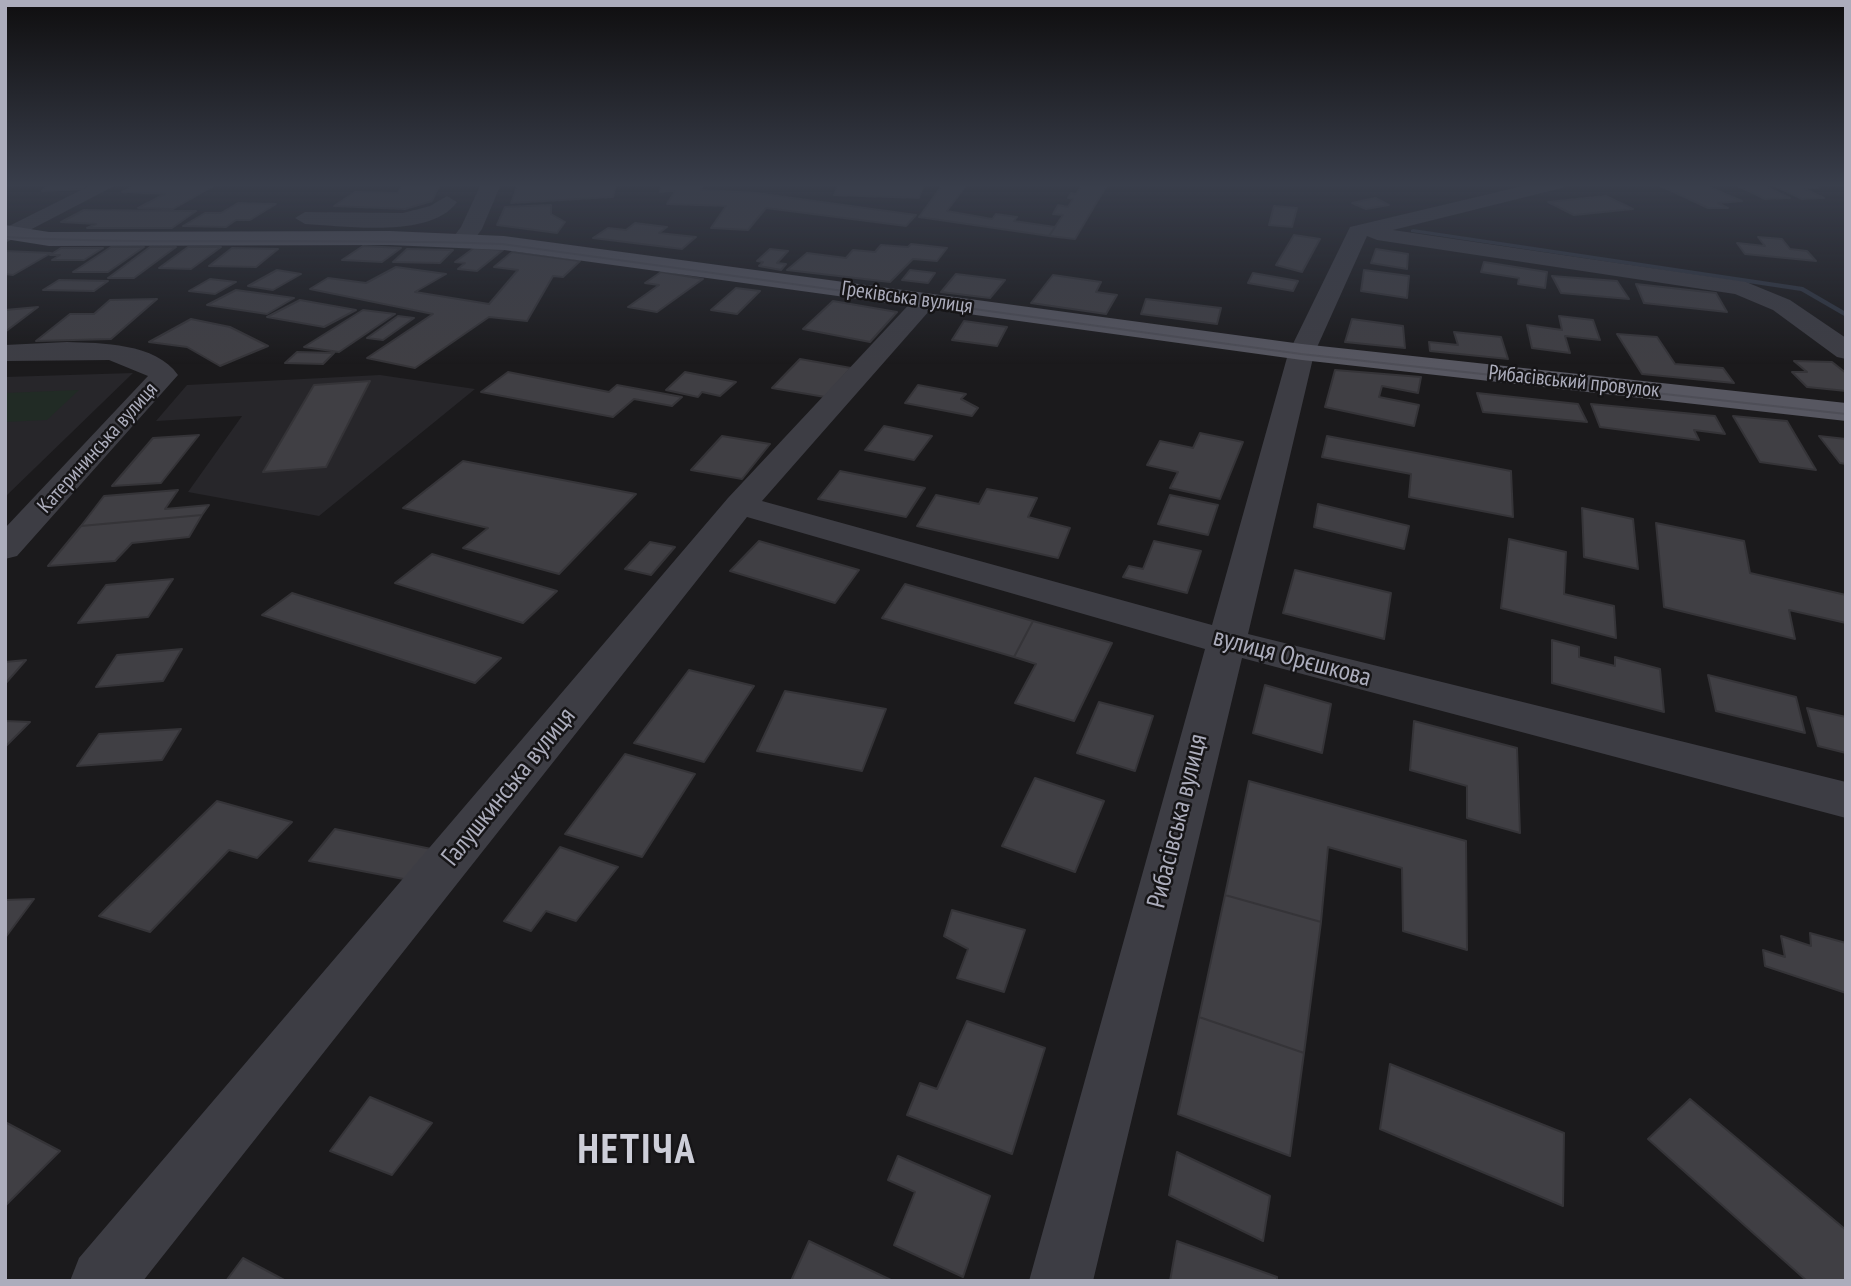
<!DOCTYPE html>
<meta charset="utf-8">
<style>
body{margin:0}
#map{position:relative;width:1851px;height:1286px;overflow:hidden;background:#1b1a1c;font-family:"PT Sans Narrow",sans-serif}
canvas{display:block}
.frame{position:absolute;inset:0;border:7px solid #acadbc;pointer-events:none}
</style>
<div id="map">
<canvas width="1851" height="1286"></canvas>
<div class="frame"></div>
</div>
<script>
const ctx = document.querySelector('canvas').getContext('2d');
ctx.lineJoin = 'round';
function fill(path, color) { ctx.fillStyle = color; ctx.fill(path, 'evenodd'); }
function strokePath(path, color, width, dash) { ctx.strokeStyle = color; ctx.lineWidth = width; ctx.lineCap = dash ? 'butt' : 'round'; ctx.setLineDash(dash || []); ctx.stroke(path); }
function write(font, color, halo, rows, align = 'center') {
  ctx.font = font + ' "PT Sans Narrow",sans-serif'; ctx.lineWidth = 5; ctx.setLineDash([]); ctx.textBaseline = 'middle'; ctx.strokeStyle = halo; ctx.fillStyle = color; for (const [text, x, y, turn = 0] of rows) {
    ctx.save(); ctx.translate(x, y); ctx.rotate((+turn || 0) * Math.PI / 180); ctx.textAlign = isNaN(turn) ? turn : align; if (halo) ctx.strokeText(text, 0, 0); ctx.fillText(text, 0, 0); ctx.restore();
  }
}
const built = new Path2D(`
 M133,373L5,497V377Z
 M380,375L475,389L319,516L188,492L242,416L156,421L187,385Z`);
const green = new Path2D(`
 M79,390L47,420L5,422V393Z`);
const stream = new Path2D(`
 M1413,229L1803,287L1846,312V317L1801,291L1411,232V230Z`);
const building = new Path2D(`
 M51,184H87L82,189L42,191Z
 M138,184H217L173,209L138,208L165,194L122,192Z
 M403,184H440L432,201L405,209L334,206L355,192L398,193Z
 M518,184H616L613,197L511,203Z
 M662,184H703L701,190L757,193L916,215L906,226L766,208L748,230L711,228L726,206L667,204L675,191L660,192Z
 M839,184H887L923,186L919,198L834,195Z
 M943,184H967L947,211L992,219L996,214L1017,217L1014,221L1055,227L1049,236L919,217Z
 M1083,184L1107,185L1075,239L1049,236L1063,215L1053,214L1058,205L1068,207L1073,199L1068,198L1071,193L1076,194Z
 M1702,184L1742,201L1718,203L1728,208H1708L1661,186Z
 M1734,184H1760L1790,198L1765,199Z
 M1771,184H1810L1818,188H1803L1824,198L1802,199Z
 M1606,196L1633,209L1574,215L1548,202Z
 M1375,198L1389,205L1366,209L1352,203Z
 M238,203L276,204L250,220H236L226,227L183,226L205,213H221Z
 M551,205V214L565,222L557,233L497,225L505,207Z
 M1274,206L1297,208L1292,227L1269,225Z
 M84,210L196,211L172,228H87L96,224L61,222Z
 M635,223L667,227L659,233L696,237L682,249L593,238L608,228L626,230Z
 M1294,235L1320,239L1302,272L1276,265Z
 M1758,237L1782,239L1790,249L1807,251L1816,261L1745,254L1737,243L1765,246Z
 M911,244L947,248L937,261L913,259L890,282L787,270L807,253L846,258L853,250L875,252L881,245L908,247Z
 M363,246L401,248L382,262L342,260Z
 M111,247H144L108,272H73Z
 M150,247H176L134,278H108Z
 M188,247H221L191,269L159,268Z
 M61,248H103L84,260H52L60,255H50Z
 M232,248L278,249L256,267L209,266Z
 M474,248L503,250L477,271L458,269L465,263L455,262Z
 M407,249L453,250L440,263L393,262Z
 M770,249L788,251L777,263L786,264L781,270L759,266L763,262L757,261Z
 M1376,249L1408,254L1407,269L1371,263Z
 M5,251L51,253L13,275L5,274Z
 M512,252L580,261L563,277L553,276L527,321L489,317L415,368L367,358L433,314L310,289L328,278L366,283L396,267L446,274L415,292L489,304L518,270L494,267Z
 M1484,262L1547,272L1545,288L1518,284L1519,278L1481,272Z
 M277,270L301,274L273,290L248,286Z
 M910,270L935,273L928,283L902,280Z
 M1364,270L1409,276L1407,298L1361,291Z
 M661,272L703,279L657,312L628,307L659,285L645,283Z
 M1253,273L1298,281L1293,291L1248,283Z
 M956,274L1005,280L990,298L941,292Z
 M1053,275L1101,282L1096,292L1117,295L1106,314L1031,303Z
 M1552,276L1617,281L1629,299L1561,293Z
 M210,279L236,282L215,294L189,291Z
 M59,280L108,281L94,291L43,290Z
 M1636,284L1716,293L1727,312L1644,303Z
 M736,288L760,291L737,314L711,310Z
 M236,290L294,298L267,314L207,305Z
 M157,299L111,339L36,341L70,314H94L110,300Z
 M1146,299L1221,308L1217,324L1141,314Z
 M300,300L356,310L324,327L267,317Z
 M833,301L897,312L870,342L803,329Z
 M38,307L5,332V310Z
 M363,310L395,314L339,352L304,347Z
 M398,316L414,318L383,340L367,338Z
 M1559,316L1593,320L1600,340L1565,336L1570,353L1532,348L1527,325L1562,330Z
 M191,319L230,327L268,346L220,366L187,347L149,342Z
 M1352,319L1403,326L1405,348L1345,342Z
 M964,321L1007,327L997,346L952,340Z
 M1454,332L1501,337L1508,359L1430,351L1429,342L1458,345Z
 M1617,334L1657,337L1675,364L1723,368L1734,383L1642,374Z
 M297,352L334,353L323,364L285,363Z
 M800,359L851,368L825,397L772,388Z
 M1794,361L1832,362L1846,373V391L1807,387L1792,372H1807Z
 M1335,370L1421,377L1418,393L1382,386L1379,397L1419,405L1414,426L1325,407Z
 M508,372L609,392L617,385L682,397L672,406L634,399L613,417L481,392Z
 M685,372L736,382L720,396L702,392L698,397L666,390Z
 M370,381L326,467L263,472L314,385Z
 M918,385L966,394L961,399L978,408L972,416L905,403Z
 M1477,393L1578,404L1587,422L1483,412Z
 M1591,404L1715,416L1725,434L1694,430L1699,440L1600,427Z
 M1733,416L1787,421L1816,470L1760,462Z
 M884,426L932,436L914,460L865,450Z
 M1200,433L1243,442L1220,499L1170,488L1178,472L1147,465L1160,441L1193,448Z
 M199,435L161,483L112,486L153,438Z
 M722,436L770,444L742,479L691,470Z
 M1327,436L1511,471L1513,517L1409,497L1411,474L1322,457Z
 M1819,436L1846,439V464L1840,463Z
 M463,461L636,494L559,574L463,548L488,528L403,508Z
 M840,471L925,488L906,517L818,499Z
 M987,489L1037,498L1028,517L1070,528L1058,558L917,526L936,495L979,504Z
 M178,490L165,509L209,505L202,515L81,526L104,496Z
 M1170,495L1218,505L1208,535L1158,524Z
 M1318,504L1409,526L1404,549L1314,527Z
 M1582,508L1633,519L1638,569L1584,557Z
 M202,515L189,537L132,543L115,561L48,566L81,526Z
 M1656,523L1744,541L1750,573L1846,595V623L1789,610L1795,639L1664,607Z
 M1509,539L1566,552L1564,594L1614,606L1616,638L1501,608Z
 M759,541L859,570L835,603L730,571Z
 M1154,541L1201,551L1187,593L1123,577L1129,566L1143,569Z
 M650,542L675,547L651,575L625,569Z
 M432,554L557,591L523,623L395,583Z
 M1295,570L1391,593L1384,639L1283,613Z
 M173,579L148,617L78,623L106,585Z
 M905,584L1033,621L1014,657L882,618Z
 M292,593L501,658L475,683L262,615Z
 M1033,621L1112,643L1074,721L1015,703L1036,664L1014,657Z
 M1552,640L1579,647V657L1615,666V657L1660,669L1664,712L1552,683Z
 M182,649L163,681L96,687L117,655Z
 M26,660L5,684V662Z
 M689,670L754,686L704,762L634,743Z
 M1708,675L1796,697L1805,733L1716,711Z
 M1265,685L1331,704L1322,753L1253,733Z
 M785,691L886,709L862,771L757,751Z
 M1099,702L1153,716L1135,771L1077,753Z
 M1807,708L1846,717V753L1818,746Z
 M5,721L30,722L5,747Z
 M1414,721L1517,748L1520,833L1467,818V786L1410,770Z
 M181,729L162,760L77,766L99,734Z
 M625,754L695,774L642,857L565,834Z
 M1035,778L1104,801L1075,872L1002,846Z
 M1249,781L1466,841L1467,950L1403,931L1402,868L1328,847L1321,922L1225,895Z
 M217,801L292,822L257,858L229,850L150,932L99,916Z
 M335,829L441,851L414,881L309,861Z
 M560,847L618,867L576,921L546,911L531,931L504,921Z
 M1225,895L1321,922L1304,1053L1199,1017Z
 M34,899L5,938V900Z
 M952,910L1025,930L1004,992L957,978L968,949L944,936Z
 M1810,933L1846,943V993L1765,966L1763,950L1785,957L1781,936L1811,946Z
 M1199,1017L1304,1053L1290,1156L1178,1114Z
 M967,1021L1045,1048L1012,1154L907,1115L920,1083L937,1089Z
 M1390,1064L1564,1133L1563,1206L1380,1129Z
 M370,1097L432,1123L392,1175L330,1151Z
 M1690,1099L1846,1230V1281H1807L1648,1139Z
 M5,1122L60,1151L5,1206Z
 M1177,1152L1270,1196L1263,1241L1169,1195Z
 M898,1156L990,1196L963,1277L894,1245L915,1192L888,1180Z
 M809,1241L893,1281H791Z
 M1177,1241L1277,1277V1281H1170Z
 M243,1258L286,1281H226Z`);
const minor = new Path2D(`
 M93,184H118L5,243V228Z
 M481,184H501L482,229L470,245H454L451,240L461,227Z
 M1531,184H1565L1562,188L1393,230L1746,282L1790,300L1846,338V359L1837,357L1773,310L1735,294L1377,240L1367,236L1314,354L1248,634L1846,782V818L1242,658L1093,1281H1029L1205,649L747,517L143,1281H70L79,1258L728,498L916,297H934L937,302L762,501L1212,625L1288,354L1350,227Z
 M447,196L457,202C431,239 345,226 305,224L295,218L305,212L403,213L430,206Z
 M67,342C101,343 156,343 178,375L17,556L5,559V528L148,376L109,360L5,361V345Z`);
const major = new Path2D(`
 M5,225L49,232L390,231L504,236L1302,344L1846,403V421L1302,360L504,250L390,245L49,246L5,239Z`);
const tram = new Path2D(`
 M5,237C170,246 336,237 502,244L1301,354L1846,414`);
const farStreetnames = [
 ["Греківська вулиця",907,298,8],
 ["Рибасівський провулок",1574,382,6],
 ["Катерининська вулиця",98,448,-48]
];
const streetNames = [
 ["вулиця Орєшкова",1292,658,15],
 ["Галушкинська вулиця",509,787,-51],
 ["Рибасівська вулиця",1178,821,-76]
];
const nearDistrictnames = [
 ["НЕТІЧА",637,1152]
];
fill(built, '#27262a');
fill(green, '#212b25');
fill(stream, '#2f3541');
fill(building, '#403f44');
strokePath(building, '#353438', 2);
fill(minor, '#3d3d44');
fill(major, '#575761');
strokePath(tram, '#4e4e57', 2);
const sky = ctx.createLinearGradient(0, 0, 0, 364);
sky.addColorStop(0, '#0f0e0f');
sky.addColorStop(0.51, '#393e4b');
sky.addColorStop(1, '#393e4b00');
ctx.fillStyle = sky;
ctx.fillRect(0, 0, 1851, 364);
write('21px', '#acadbc', '#161517', farStreetnames);
write('26px', '#acadbc', '#161517', streetNames);
ctx.letterSpacing = '2px';
write('bold 40px', '#cdced8', '#161517', nearDistrictnames);
ctx.letterSpacing = '0px';
</script>
